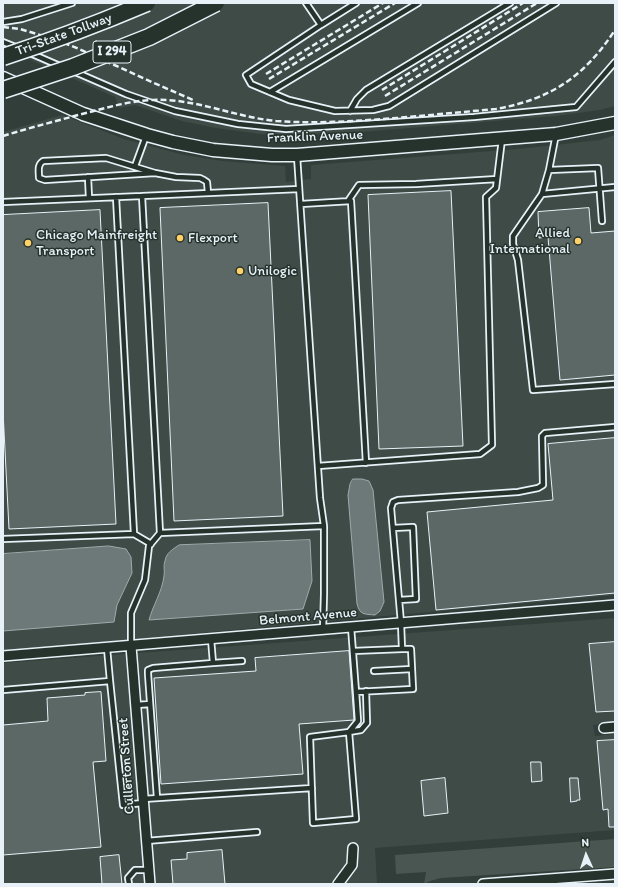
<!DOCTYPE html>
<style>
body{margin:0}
#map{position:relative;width:618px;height:887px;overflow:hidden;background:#323e39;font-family:Itim,sans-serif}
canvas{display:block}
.frame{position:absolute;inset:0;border:4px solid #e8f1f8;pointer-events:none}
.north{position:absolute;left:566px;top:835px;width:40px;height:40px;-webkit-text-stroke:3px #26332d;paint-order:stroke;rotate:357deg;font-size:11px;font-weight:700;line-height:16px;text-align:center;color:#e8f1f8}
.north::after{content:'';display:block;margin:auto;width:14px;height:18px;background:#e8f1f8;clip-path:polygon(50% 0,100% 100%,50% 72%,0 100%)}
</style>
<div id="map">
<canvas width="618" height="887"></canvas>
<div class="frame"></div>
<div class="north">N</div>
</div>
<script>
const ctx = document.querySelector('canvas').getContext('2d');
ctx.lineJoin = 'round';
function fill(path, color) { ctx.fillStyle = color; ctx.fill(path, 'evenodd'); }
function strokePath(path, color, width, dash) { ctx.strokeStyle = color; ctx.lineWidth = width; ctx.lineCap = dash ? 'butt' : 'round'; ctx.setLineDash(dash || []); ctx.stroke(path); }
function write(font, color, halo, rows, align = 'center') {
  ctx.font = font + ' Itim,sans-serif'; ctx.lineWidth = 3; ctx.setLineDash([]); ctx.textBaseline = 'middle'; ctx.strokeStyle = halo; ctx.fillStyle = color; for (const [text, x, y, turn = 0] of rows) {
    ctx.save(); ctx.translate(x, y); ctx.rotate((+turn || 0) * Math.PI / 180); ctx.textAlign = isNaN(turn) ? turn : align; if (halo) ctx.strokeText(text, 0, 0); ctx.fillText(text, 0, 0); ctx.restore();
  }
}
const built = new Path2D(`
 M3,3H615V106L600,110L556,116L361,132L297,135L260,134L216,128L182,121L135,105L119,108L115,97L3,48Z
 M62,115L124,139L184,155L223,161L285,166L286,182L311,179V165L518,149L600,140L615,135V595L3,651V132Z
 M615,618V723L593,725L595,736L615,734V830L375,848L377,884H3V663Z`);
const green = new Path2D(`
 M615,839V867L441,878L430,881L424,884L426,872L396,874L395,855Z`);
const water = new Path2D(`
 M353,479H362L369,481L373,490L384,602L380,611L375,615C364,614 360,615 357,604L348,495L350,484Z
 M310,540L312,581L303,609L149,620C153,605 162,592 164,576C165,571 163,565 165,561C166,553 173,549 179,545Z
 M109,546L126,549L131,557L132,573L117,605L114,622L3,631V554Z`);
const building = new Path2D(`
 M451,191L463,446L379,449L368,195Z
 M268,203L283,516L174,521L160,208Z
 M589,208L591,233L615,231V375L560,380L548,237L539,238L538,212Z
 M100,210L116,524L9,529L3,411V215Z
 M615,438V593L436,610L427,512L553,500L548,444Z
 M615,642V711L596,712L589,644Z
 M349,651L354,720L299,724L303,774L161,784L154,678L256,671L255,658Z
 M101,692L106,761L93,762L101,847L3,855V725L48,721L47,698L85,695V693Z
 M615,740V827H609L608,809L603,810L597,741Z
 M531,762H541L542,781L532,782Z
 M445,778L448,813L424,816L421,781Z
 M570,778H578L580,800H577V801L571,802Z
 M222,850L225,884H173L171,860L187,859V853Z
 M119,855L122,884H102L100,857Z`);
const service = new Path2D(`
 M306,3L321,25
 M356,3L321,25L246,75L251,84L289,100L335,111L373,110L389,106L556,3
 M3,22L22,19L72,3
 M3,42L18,48
 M30,53L60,66
 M73,71L126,94L175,111L238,124L286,129L474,117L576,107L615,62
 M270,92L418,3
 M350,111L357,99L366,90L510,3
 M556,134L549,170L542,194L513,236V244L518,260L533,390L615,384
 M297,156L320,498L324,526V594L323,630
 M135,166L146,136
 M549,170L598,168L602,221
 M155,173L106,158L43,161C37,165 39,171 39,178L45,180L155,173L176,177L200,178L204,180L207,182L208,193
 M88,177L89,198
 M299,189L142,196L160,533L324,526
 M542,194L615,187
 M116,197L134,534
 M348,201L359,185L416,184L497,179
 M3,202L142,196
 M301,204L351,201L366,463
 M318,466L480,454L492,445L486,197L496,188L502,139
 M393,528L413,527L416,599L399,600
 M3,539L134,534L151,544
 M351,627L356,692L413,689L411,649H402L401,623L391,508L393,502L398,500L518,492L538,488L543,485L542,436L545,433L615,427
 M131,646V613L145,580L149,546L160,533
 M353,651L402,649
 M213,663L242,661
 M374,671L412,669
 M110,681L123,805L143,803
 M3,690L110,681L107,648
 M356,692L358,721L349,732L361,730L367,723L366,691
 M136,705L150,704
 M349,732L356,819L313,823L310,737Z
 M157,798L148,674V670L153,668L213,663L211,639
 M143,799L312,788
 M146,841L257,832
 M129,884L128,878L135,870H149`);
const minor = new Path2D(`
 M131,646L150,884
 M3,656L615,605
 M604,728L615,727
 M338,884L352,865L353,848
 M483,884L615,874`);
const secondary = new Path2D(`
 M3,78L83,114L147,135L173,142L213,150L272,155H297L556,134L615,123`);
const rail = new Path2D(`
 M3,27L20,29L57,40L79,49L154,83L193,100
 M266,74L383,3
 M269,79L395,3
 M382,90L523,3
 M385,96L537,3
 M3,136C29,128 56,121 82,114C107,108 127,101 153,100C195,98 234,117 276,121C317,124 356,121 397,118C430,115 463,112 496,109C551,99 584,77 615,30`);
const motorwayBridge = new Path2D(`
 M3,57C52,41 100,23 147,3
 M3,90L73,67L149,37L216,3`);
const markers = [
 [180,238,4,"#ffd166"],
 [578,241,4,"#ffd166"],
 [28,243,4,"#ffd166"],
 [240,271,4,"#ffd166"]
];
const shields = [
 [112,52,38]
];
const shieldNames = [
 ["I 294",112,52]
];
const streetNames = [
 ["Tri-State Tollway",64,35,-20],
 ["Franklin Avenue",315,137,-2],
 ["Belmont Avenue",308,617,-5],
 ["Cullerton Street",127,766,-94]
];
const poiNames = [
 ["Allied",570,233,"right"],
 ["International",570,249,"right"],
 ["Chicago Mainfreight",36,235],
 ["Transport",36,251],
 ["Flexport",188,238],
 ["Unilogic",248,271]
];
fill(built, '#3f4b46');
fill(green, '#495651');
fill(water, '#6d7978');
strokePath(water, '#9ea9ab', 1);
fill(building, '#5c6865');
strokePath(building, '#e8f1f8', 1);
strokePath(service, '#e8f1f8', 8);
strokePath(minor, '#e8f1f8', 12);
strokePath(secondary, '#e8f1f8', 15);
strokePath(service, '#26332d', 4.5);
strokePath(minor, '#26332d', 9);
strokePath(secondary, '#26332d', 12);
strokePath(rail, '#e8f1f8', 2.5, [6, 3]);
strokePath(motorwayBridge, '#e8f1f8', 19, []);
strokePath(motorwayBridge, '#26332d', 16);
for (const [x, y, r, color] of markers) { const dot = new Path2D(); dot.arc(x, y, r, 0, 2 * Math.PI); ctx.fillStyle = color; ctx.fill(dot); strokePath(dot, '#26332d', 1.5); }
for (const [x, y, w] of shields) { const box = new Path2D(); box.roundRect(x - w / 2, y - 11, w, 22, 3); ctx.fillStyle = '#26332d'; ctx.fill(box); strokePath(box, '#e8f1f8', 1); }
write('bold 13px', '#e8f1f8', null, shieldNames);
write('14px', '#e8f1f8', '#26332d', streetNames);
write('14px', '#e8f1f8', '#26332d', poiNames, 'left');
</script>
